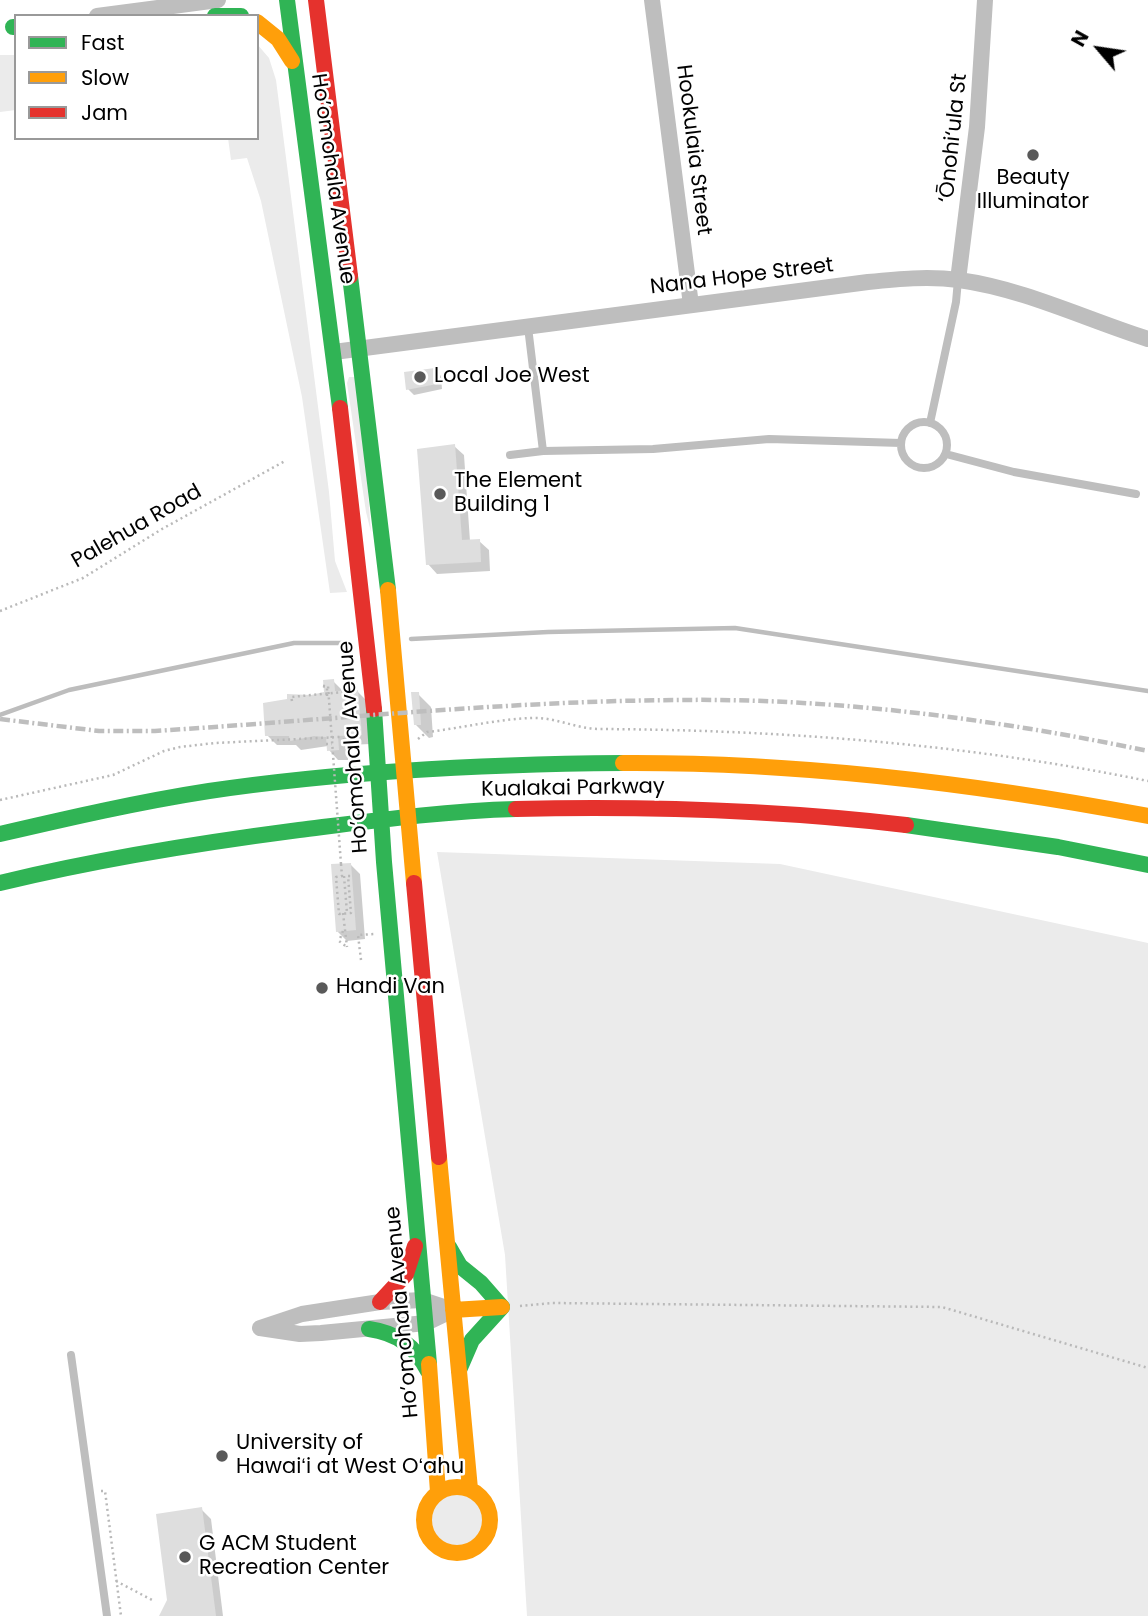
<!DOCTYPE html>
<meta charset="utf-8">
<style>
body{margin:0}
#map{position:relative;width:1148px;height:1616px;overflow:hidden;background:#fff;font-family:Poppins,sans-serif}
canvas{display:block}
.legend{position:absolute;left:14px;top:14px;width:245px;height:126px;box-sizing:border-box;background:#fff;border:2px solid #999;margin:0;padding:9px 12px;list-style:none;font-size:21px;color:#000}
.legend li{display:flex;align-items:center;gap:14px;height:35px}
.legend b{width:35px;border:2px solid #999}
.north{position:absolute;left:1064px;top:14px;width:70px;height:70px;-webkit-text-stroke:5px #fff;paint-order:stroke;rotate:299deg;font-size:19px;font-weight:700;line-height:28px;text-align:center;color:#000}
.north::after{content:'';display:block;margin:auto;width:24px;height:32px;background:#000;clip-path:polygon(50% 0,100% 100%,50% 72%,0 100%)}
</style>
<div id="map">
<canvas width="1148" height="1616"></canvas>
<ul class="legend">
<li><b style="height:9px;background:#30b455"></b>Fast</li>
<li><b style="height:9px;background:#ff9f0a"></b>Slow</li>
<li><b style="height:9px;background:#e5322d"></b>Jam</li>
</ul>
<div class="north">N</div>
</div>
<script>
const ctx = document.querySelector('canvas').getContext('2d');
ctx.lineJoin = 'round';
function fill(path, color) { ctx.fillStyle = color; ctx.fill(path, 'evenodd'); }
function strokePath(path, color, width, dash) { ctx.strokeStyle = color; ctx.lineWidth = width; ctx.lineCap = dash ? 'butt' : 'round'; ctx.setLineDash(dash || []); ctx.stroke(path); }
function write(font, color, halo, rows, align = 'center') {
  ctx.font = font + ' Poppins,sans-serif'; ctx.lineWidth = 5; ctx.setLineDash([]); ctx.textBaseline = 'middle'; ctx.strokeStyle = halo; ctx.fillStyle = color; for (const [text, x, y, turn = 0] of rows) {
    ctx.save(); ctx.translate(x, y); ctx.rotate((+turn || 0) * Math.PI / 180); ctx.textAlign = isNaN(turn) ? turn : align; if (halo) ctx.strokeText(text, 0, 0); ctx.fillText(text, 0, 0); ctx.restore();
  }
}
const green = new Path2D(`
 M257,44L269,58L276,80L329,492L335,561L347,592L330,593L302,397L261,201L247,158L231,160L228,138H257Z
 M0,55H16V110L0,112Z
 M349,377H359L371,532L366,512L347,383Z
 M437,852L780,864L1148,943V1616H527L505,1255Z
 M430 1519a27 27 0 1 1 54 0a27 27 0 1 1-54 0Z`);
const shadow = new Path2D(`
 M435,370L441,376L442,389L414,395L408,389Z
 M454,446L464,455L470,541H479L489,550L490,571L437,574L428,564Z
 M333,681L343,691H357L367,701L371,744L347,745L348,760H338L329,750L328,746L301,750L296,745H277L267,735L312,696L325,693Z
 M418,694L431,707L433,737L429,738L416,725Z
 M351,865L360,874L365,939L347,941L337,931Z
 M201,1509L211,1519L223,1616H161L169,1600Z`);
const stream = new Path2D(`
 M411,639L548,632L735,628L1148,691
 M0,715L69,690L294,643H346`);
const building = new Path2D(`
 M435,368L437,384L406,390L404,372Z
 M455,444L462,540L480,539L481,562L426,565L417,449Z
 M334,679L335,691L358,690L362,735L338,736L339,750L327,751L326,737L314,736L290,741L289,736H265L263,703L287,699V694L311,695L324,692L323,680Z
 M411,692H419L421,725H414Z
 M351,863L356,930L336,932L331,864Z
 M202,1507L216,1616H159L167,1600L156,1514Z`);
const path = new Path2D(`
 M0,611L83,578L162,529L285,461
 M323,686L327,687V698
 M292,701L291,697L354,691
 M418,739L427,732C462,728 498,719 532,718C556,717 576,729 600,729C784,730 967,744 1148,781
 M326,744H332
 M0,800L113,775L164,751L180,747L215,743L340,737L353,746L359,745
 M341,864L342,876L336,877L339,914L351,913L348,876H352
 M344,876L347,913
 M343,913L347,947
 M343,931L339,941L347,947
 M361,960L358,935L374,934
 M520,1306L552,1303L942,1307L1148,1368
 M101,1491H105L121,1616
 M116,1581L152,1600`);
const lane = new Path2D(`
 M528,327L543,451
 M901 445a23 23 0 1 1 46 0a23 23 0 1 1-46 0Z
 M930,423L956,302L958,280
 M946,454L1014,472L1136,494
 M510,455L543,451L653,449L769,439L901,443
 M71,1355L107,1616`);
const street = new Path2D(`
 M652,0L691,305
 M97,16L218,0
 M958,280L977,127L985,0
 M334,352L868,282C898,279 928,276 959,280C1024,289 1085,319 1148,339
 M260,1328L302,1314L380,1302L423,1300L453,1310
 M260,1328L300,1334L321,1333L426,1323L453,1310`);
const fast = new Path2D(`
 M287,0L340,408
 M215,16H241
 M13,27H16
 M350,276L388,590
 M374,709L384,862L429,1364
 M906,825L1058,847L1148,865
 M0,834C69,818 138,802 209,791C345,771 485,764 623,763
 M0,883C98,859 199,843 299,830C371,821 443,811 516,809
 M449,1247L460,1266L481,1283L502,1307
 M369,1329C397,1333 415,1346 428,1371
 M459,1370L472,1340L502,1307`);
const slow = new Path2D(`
 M257,22L278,39L292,61
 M388,590L414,883
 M623,763C800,762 974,783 1148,816
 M439,1157L470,1489
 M453,1310L502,1307
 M429,1364L438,1492
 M424 1520a33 33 0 1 1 66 0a33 33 0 1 1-66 0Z`);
const jam = new Path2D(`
 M316,0L350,276
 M340,408L374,709
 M516,809C646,806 776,810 906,825
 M414,883L439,1157
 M380,1302L406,1274L415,1246`);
const rail = new Path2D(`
 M0,719L99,731H155C330,720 505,701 680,700C836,698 995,719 1148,751`);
const pathBridge = new Path2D(`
 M323,686H328L341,864`);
const markers = [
 [1033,155,7,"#595959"],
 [420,377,7,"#595959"],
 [440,494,7,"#595959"],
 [322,988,7,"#595959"],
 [222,1456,7,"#595959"],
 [185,1557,7,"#595959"]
];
const streetNames = [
 ["‘Ōnohi‘ula St",954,138,-84],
 ["Hookulaia Street",693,150,83],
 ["Ho’omohala Avenue",332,179,82],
 ["Nana Hope Street",742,277,-7],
 ["Palehua Road",137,527,-30],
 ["Ho’omohala Avenue",354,747,-94],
 ["Kualakai Parkway",573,789,-1],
 ["Ho’omohala Avenue",403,1312,-95]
];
const poiNames = [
 ["Beauty",1033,179,"center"],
 ["Illuminator",1033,203,"center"],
 ["Local Joe West",434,377],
 ["The Element",454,482],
 ["Building 1",454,506],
 ["Handi Van",336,988],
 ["University of",236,1444],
 ["Hawaiʻi at West Oʻahu",236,1468],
 ["G ACM Student",199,1545],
 ["Recreation Center",199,1569]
];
fill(green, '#ebebeb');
fill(shadow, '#0003');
strokePath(stream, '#bdbdbd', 4.5);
fill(building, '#dedede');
strokePath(path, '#b9b9b9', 2.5, [2, 3.5]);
strokePath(lane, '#bebebe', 8);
strokePath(street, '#bebebe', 16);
strokePath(fast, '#30b455', 16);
strokePath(slow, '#ff9f0a', 16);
strokePath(jam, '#e5322d', 16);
strokePath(rail, '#bebebe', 4.5, [10, 3.5, 2, 3.5]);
strokePath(pathBridge, '#b9b9b9', 2.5, [2, 3.5]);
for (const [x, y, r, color] of markers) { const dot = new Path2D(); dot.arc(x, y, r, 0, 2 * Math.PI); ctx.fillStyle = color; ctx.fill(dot); strokePath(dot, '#fff', 2.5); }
write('21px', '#000', '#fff', streetNames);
write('21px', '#000', '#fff', poiNames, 'left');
</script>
